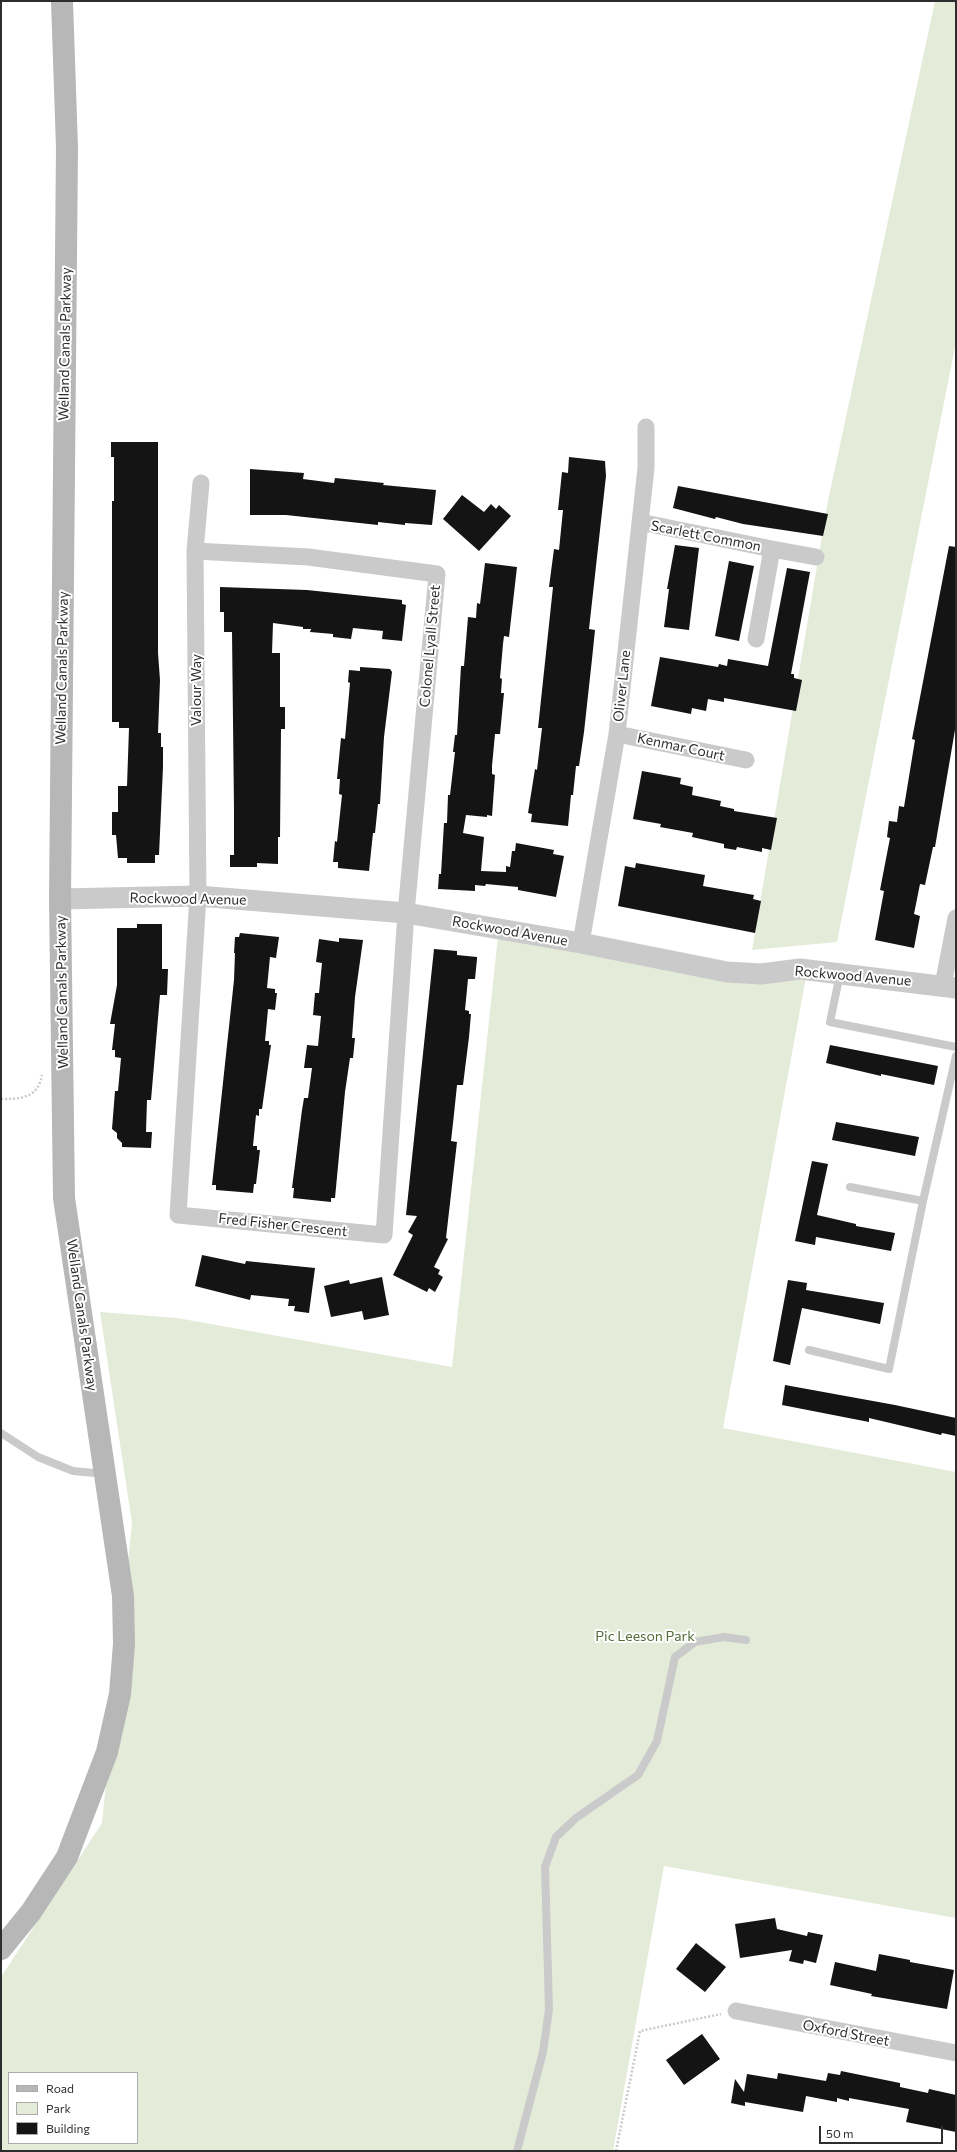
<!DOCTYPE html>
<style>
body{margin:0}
#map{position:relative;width:957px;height:2152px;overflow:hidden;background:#fff;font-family:Commissioner,sans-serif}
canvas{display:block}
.frame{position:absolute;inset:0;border:2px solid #2d2d2d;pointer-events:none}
.legend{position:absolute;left:8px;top:2072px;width:130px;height:72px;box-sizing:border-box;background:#fff;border:1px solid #ababab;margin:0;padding:5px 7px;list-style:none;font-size:12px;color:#2d2d2d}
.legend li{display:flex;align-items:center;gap:8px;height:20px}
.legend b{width:20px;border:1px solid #ababab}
.scale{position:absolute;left:819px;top:2126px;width:124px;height:18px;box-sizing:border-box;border:2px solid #2d2d2d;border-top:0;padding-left:5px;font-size:12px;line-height:14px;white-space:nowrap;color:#2d2d2d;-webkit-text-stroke:3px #fff;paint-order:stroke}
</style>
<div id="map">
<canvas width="957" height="2152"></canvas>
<div class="frame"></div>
<ul class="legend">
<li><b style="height:5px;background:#b7b7b7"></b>Road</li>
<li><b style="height:11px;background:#e4ecd9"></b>Park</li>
<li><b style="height:11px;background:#141414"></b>Building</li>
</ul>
<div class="scale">50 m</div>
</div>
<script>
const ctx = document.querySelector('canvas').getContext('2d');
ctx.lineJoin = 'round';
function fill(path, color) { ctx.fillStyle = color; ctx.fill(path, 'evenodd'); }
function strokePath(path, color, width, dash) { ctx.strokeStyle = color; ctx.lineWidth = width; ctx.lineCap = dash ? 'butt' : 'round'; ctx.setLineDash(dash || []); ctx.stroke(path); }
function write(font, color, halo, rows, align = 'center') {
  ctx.font = font + ' Commissioner,sans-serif'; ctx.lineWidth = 4; ctx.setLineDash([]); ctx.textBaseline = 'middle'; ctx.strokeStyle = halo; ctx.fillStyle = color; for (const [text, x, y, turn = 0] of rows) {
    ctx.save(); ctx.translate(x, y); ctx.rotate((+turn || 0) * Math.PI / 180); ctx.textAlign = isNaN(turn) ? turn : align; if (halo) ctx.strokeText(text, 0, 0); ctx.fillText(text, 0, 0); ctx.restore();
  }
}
const green = new Path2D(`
 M935,1H956V342L837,942L752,950L828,501Z
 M499,927L806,977L723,1428L956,1472V1918L664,1866L613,2151H1V1977L102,1823L132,1523L100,1312L177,1318L452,1367ZM9,2073H137V2143H9Z`);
const building = new Path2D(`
 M111,442H158V653L160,680L158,733H161V747H163V767L159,855H155V863H127V858H118L116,835H112V812H118V786H127L129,728H119V722H112V501H114V457H111Z
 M569,457L605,461L606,476L589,629L595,630L592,659L584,732L579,766H576L573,795H571L568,826L531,822L532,814L528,813L535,769L537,770L542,728H538L553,587H549L554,549L559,550L563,510H558L562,472L568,473Z
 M250,469L304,473L303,479L334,483L335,478L384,483L383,485L436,490L432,525L405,523V525L378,522V525L286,515H250Z
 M678,486L828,514L823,536L743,524L716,517L715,519L673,508Z
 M462,495L484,512L491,504L496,509L499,505L511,516L479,551L443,519Z
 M675,545L699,548L689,630L664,627L669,589H667Z
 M949,546L956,547V724L935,847H933L925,885L920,884L914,914L920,916L914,948L875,940L884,891L880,890L890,838L887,837L889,821L897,822L899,806L904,807L915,740L912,739Z
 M729,561L754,566L739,641L715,636Z
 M485,563L517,567L509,637L504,636L503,644L500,678L502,679L501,693H504L500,734H495L492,766V774L495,775L492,816L487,815V817L466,815L463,833L484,837L481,871L506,872V866L510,867L512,851H515L516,843L554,850L553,854L564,856L556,897L518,890V887L486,884L485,886L475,885V891L438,889L439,874H441L444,823H447L448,795H450L455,752H453L455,735H457L461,666H464L468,617L476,618L477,603L480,604Z
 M787,568L810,572L791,674H794V678L802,680L796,711L724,698V702L708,699L706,711L692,708L691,714L651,706L660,657L718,667L719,664L727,666L728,659L768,666Z
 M220,587L307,590L402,600V604L406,605L402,641L382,639L383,631L353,628L351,639L333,637V634L310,632L311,629H303V627L273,623L272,653H280V707H285V729H281L280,837H278V864L257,863V867H230V855H234V810L232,632H224V612H220Z
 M360,667L390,669L392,672L384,737L380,804H378L375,833H373L369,871L338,868V862H333L335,841L337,842L342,795L339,794L340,779H337L341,738L345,739L350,683L348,682L349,670L360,671Z
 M642,771L681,778L680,784L693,787L692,795L721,801L720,806L734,809V811L777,818L771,850L762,848V852L737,847L736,850L724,848V844L692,837L693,833L660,827L661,824L633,819Z
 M636,863L705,875L703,886L754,895L753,899L761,901L755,933L618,906L625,866L635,868Z
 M137,924H162V969H168L167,995H160L151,1100H147L146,1132H152L151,1148L122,1147V1143L117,1138V1133L112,1129L115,1091H118L121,1058L115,1057V1050H112L115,1024H110L117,985V928H137Z
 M240,933L279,937L276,958L270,957L267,988L275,989V993H277L275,1010L268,1009L265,1041H269V1045H271L262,1109H259V1116L256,1115L253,1146H257V1150H260L256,1184H254L253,1193L216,1190V1185H212L234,980L235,953H234L235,937H239Z
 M339,938L363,940L355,997L352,1038H355L353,1058H350L345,1092L335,1198H331V1202L293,1198L294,1188H292L302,1110L304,1098H308L312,1068H304L307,1045L318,1046L321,1016L313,1015L315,993H319L322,963L316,962L319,939L339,942Z
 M434,949L457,951V955L477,957V959L475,979H468L465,1010L469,1011V1014H471L469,1037L463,1085H457L454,1114L451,1141L457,1142L446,1238L448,1239L434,1267L440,1270L438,1274L443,1277L435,1292L429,1288L427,1292L393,1275L413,1235L408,1232L417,1216L406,1215Z
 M830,1045L938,1066L934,1085L881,1074V1076L826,1063Z
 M836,1122L919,1137L915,1156L832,1140Z
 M812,1161L828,1164L817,1215L856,1224V1226L895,1233L891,1251L816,1237L815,1245L795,1241Z
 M202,1255L245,1264L246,1261L315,1268L309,1313L294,1311L295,1306H288L289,1299L251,1295L250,1300L195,1286Z
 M382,1277L389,1315L364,1320L362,1311L331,1317L324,1286L349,1280L350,1284Z
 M788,1280L807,1283L806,1290L884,1303L880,1324L802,1308L790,1365L773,1361Z
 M785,1385L895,1405L956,1418V1436L942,1433L941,1435L869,1418V1422L782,1405Z
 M775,1918L777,1929L807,1936L808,1932L823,1935L816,1963L804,1960L803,1964L789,1961L792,1950L740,1958L735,1924Z
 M696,1943L726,1967L705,1992L676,1969Z
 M879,1954L910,1960V1962L954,1970L947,2009L871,1996L872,1994L830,1985L835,1962L876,1971Z
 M702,2034L720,2059L684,2085L666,2060Z
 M841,2071L900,2083V2087L928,2093L929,2089L956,2095V2132L906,2122L909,2109L849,2098V2101L837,2098V2102L806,2096L803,2112L745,2102V2106L731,2103L735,2079L744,2092L747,2074L777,2079L778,2073L826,2081L828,2073L840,2075Z`);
const path = new Path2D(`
 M1,1099C21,1099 38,1098 42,1075
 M616,2151L640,2031L721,2014`);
const service = new Path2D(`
 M840,974L830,1022L956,1047
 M850,1187L923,1201
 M809,1350L889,1369L923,1201L956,1056
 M1,1433L38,1457L73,1471L105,1474
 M517,2151L543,2052L549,2009L545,1867L556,1837L576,1818L638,1775L657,1741L675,1657L695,1642L724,1637L746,1640`);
const minor = new Path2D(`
 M640,522L772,549L756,639
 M772,549L816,557
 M195,551L308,557L437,574L406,913L384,1235L178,1215L198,896L195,551L201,483
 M617,734L746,760
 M581,943L617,734L646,468V427
 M943,985L956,918
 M736,2011L956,2053`);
const tertiary = new Path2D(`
 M60,899L198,896L406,913L581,943L727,972L761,974L800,969L956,988`);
const secondary = new Path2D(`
 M1,1949L31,1912L67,1857L107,1752L120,1694L124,1644L123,1596L64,1198L60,899L67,148L62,1`);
const streetNames = [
 ["Welland Canals Parkway",65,344,-89],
 ["Scarlett Common",706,536,11],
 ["Colonel Lyall Street",430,646,-85],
 ["Welland Canals Parkway",62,668,-89],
 ["Oliver Lane",622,686,-84],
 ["Valour Way",196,690,-90],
 ["Kenmar Court",681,747,12],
 ["Rockwood Avenue",188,899,1],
 ["Rockwood Avenue",510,931,10],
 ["Rockwood Avenue",853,976,5],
 ["Welland Canals Parkway",62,992,-91],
 ["Fred Fisher Crescent",283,1225,6],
 ["Welland Canals Parkway",82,1315,82],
 ["Oxford Street",846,2033,11]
];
const parkNames = [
 ["Pic Leeson Park",645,1636]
];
fill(green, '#e4ecd9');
fill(building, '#141414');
strokePath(path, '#cacaca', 2.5, [2, 2]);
strokePath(service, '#cacaca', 8);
strokePath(minor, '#cacaca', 17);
strokePath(tertiary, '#cacaca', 21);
strokePath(secondary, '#b7b7b7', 22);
write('14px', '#2d2d2d', '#fff', streetNames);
write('14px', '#516c37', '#fff', parkNames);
</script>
